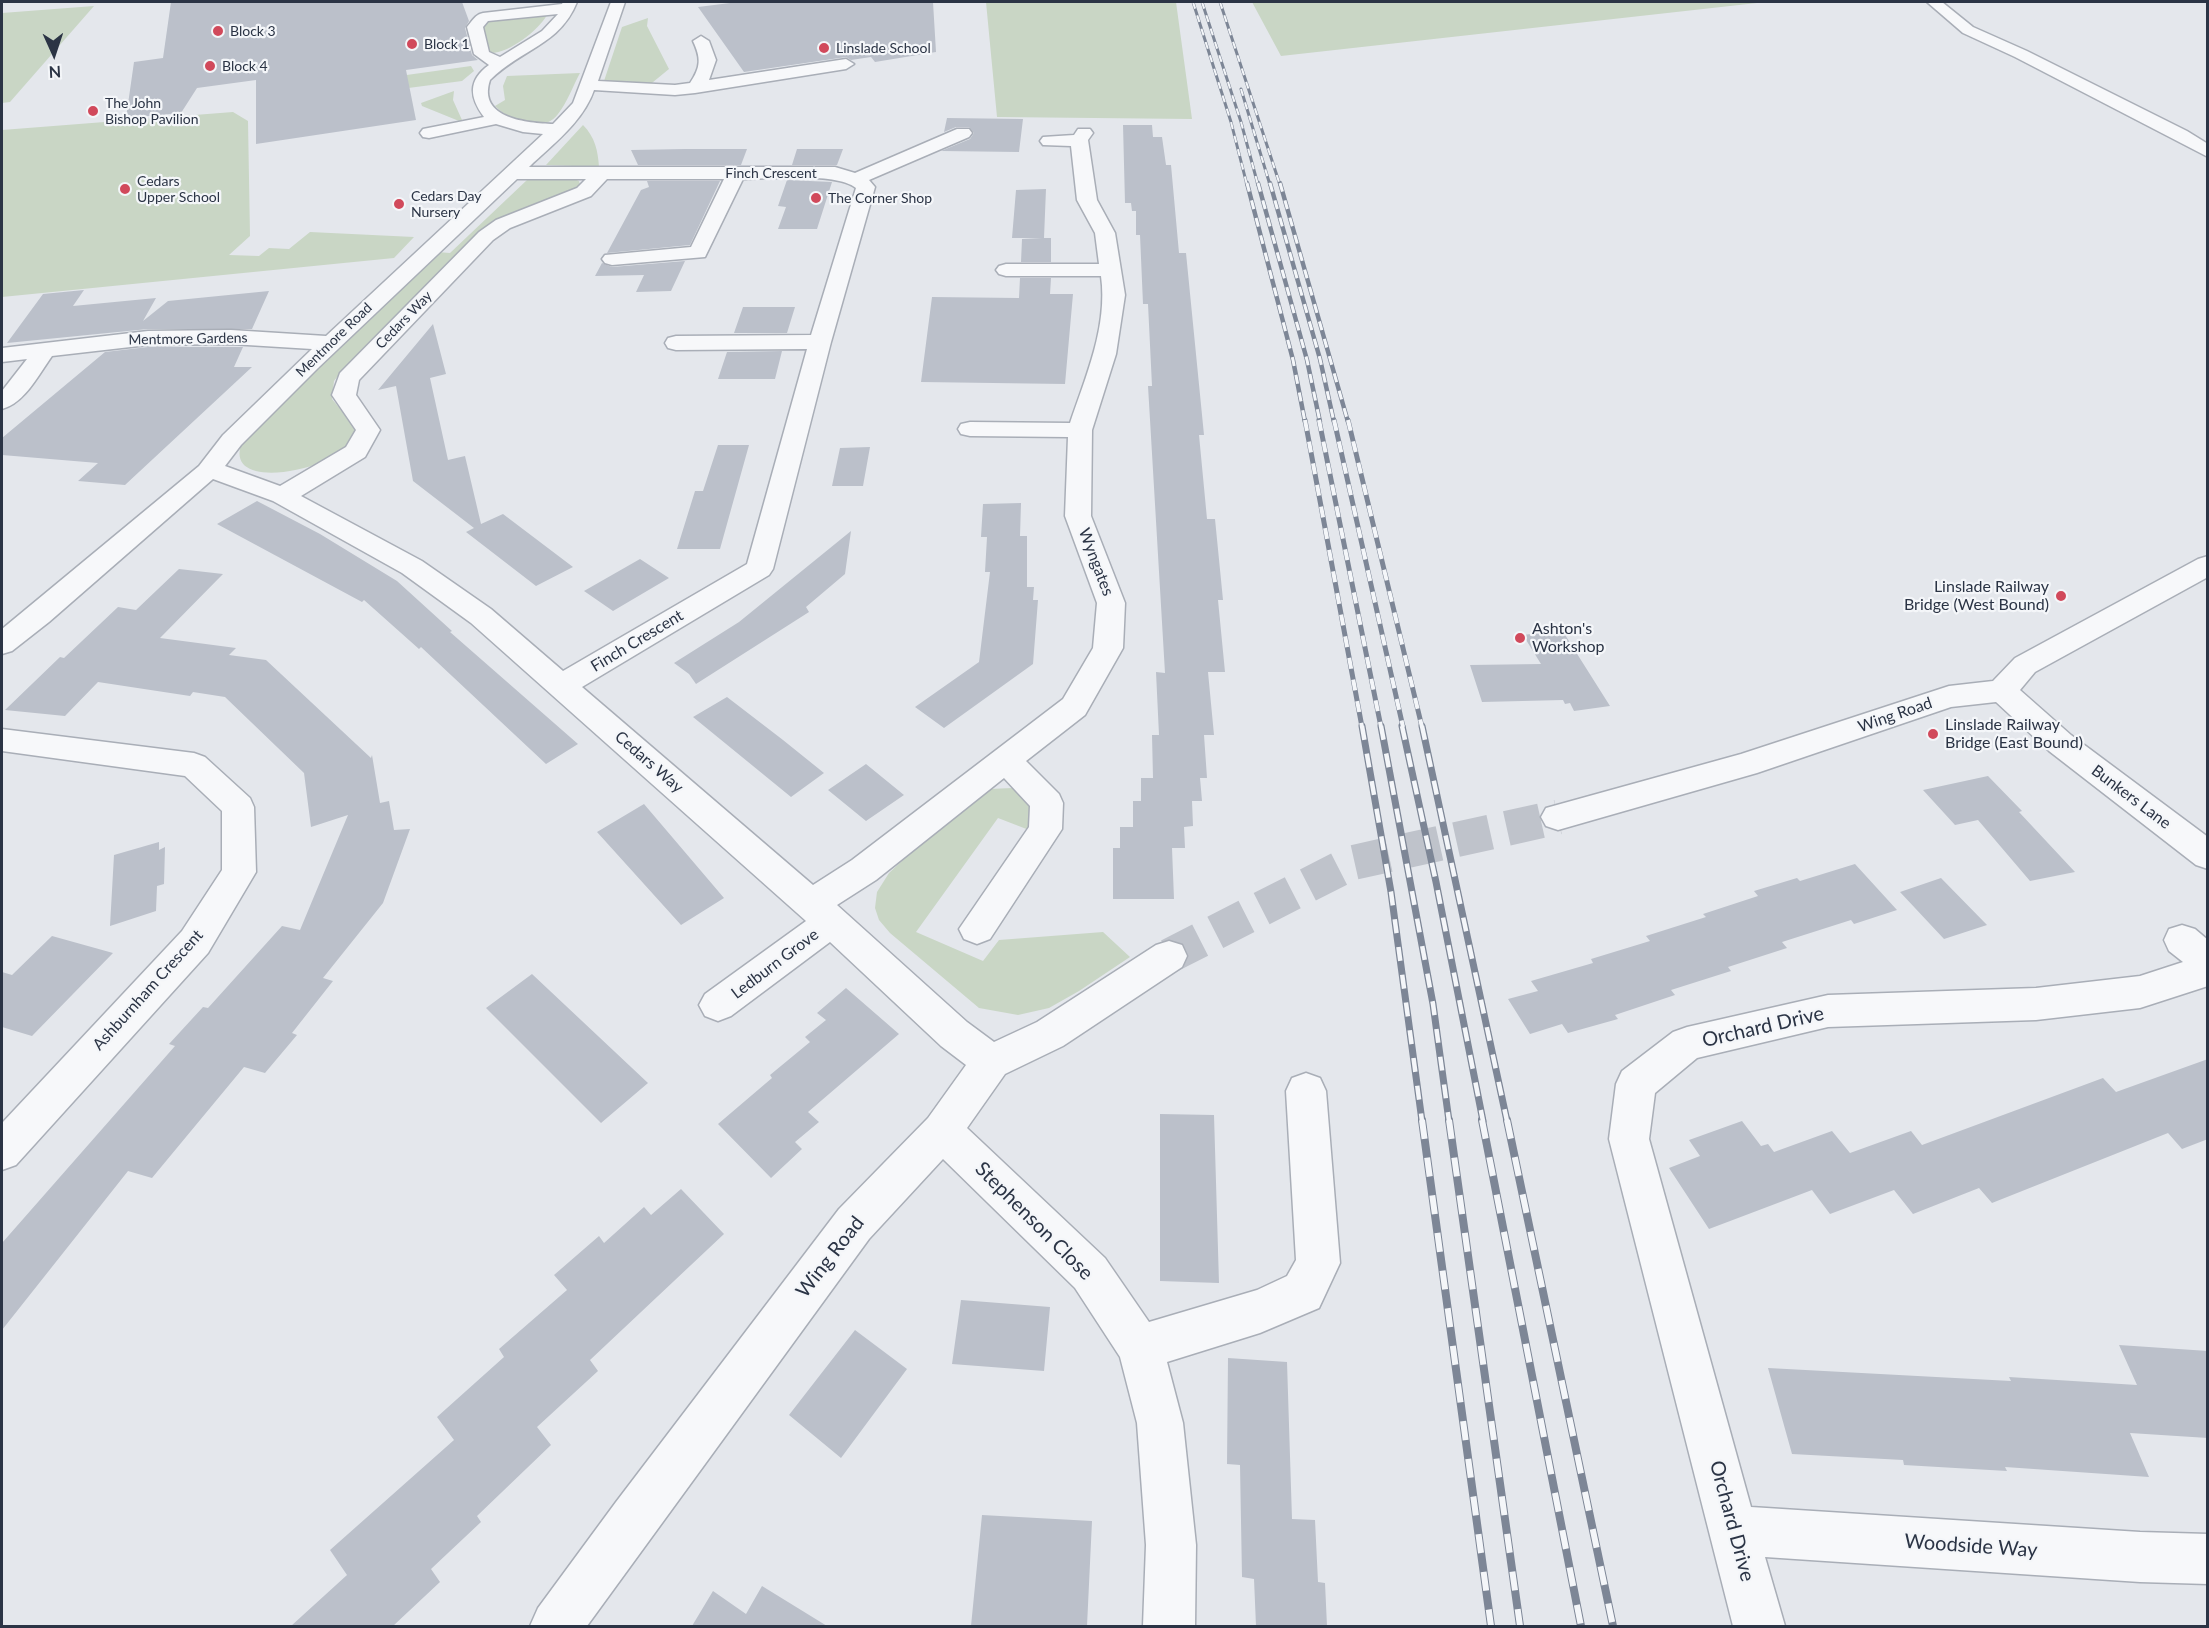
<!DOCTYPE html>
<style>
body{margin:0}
#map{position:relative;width:2209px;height:1628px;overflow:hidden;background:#e4e7ec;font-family:Lato,sans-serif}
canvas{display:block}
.frame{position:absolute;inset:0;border:3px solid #2b3445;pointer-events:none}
.north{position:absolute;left:24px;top:24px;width:60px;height:60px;-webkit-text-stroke:4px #f4f6f9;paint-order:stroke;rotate:177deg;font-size:16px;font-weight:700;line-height:24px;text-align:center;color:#2b3445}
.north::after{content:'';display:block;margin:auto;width:21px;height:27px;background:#2b3445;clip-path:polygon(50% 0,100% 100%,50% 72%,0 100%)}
</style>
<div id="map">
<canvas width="2209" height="1628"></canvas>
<div class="frame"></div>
<div class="north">N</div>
</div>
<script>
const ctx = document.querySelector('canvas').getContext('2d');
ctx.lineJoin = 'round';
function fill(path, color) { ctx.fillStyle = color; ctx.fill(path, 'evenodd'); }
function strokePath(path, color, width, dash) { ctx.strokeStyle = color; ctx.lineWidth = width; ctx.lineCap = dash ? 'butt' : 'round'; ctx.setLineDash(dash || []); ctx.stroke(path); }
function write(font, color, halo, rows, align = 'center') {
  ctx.font = font + ' Lato,sans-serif'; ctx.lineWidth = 4.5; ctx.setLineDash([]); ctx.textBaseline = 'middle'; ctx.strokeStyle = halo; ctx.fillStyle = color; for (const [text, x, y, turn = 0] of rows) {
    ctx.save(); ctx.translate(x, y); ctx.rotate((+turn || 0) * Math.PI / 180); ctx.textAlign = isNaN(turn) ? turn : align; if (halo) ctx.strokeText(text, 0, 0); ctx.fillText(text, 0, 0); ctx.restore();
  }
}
const green = new Path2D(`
 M986,2H1176L1192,119L997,117Z
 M1252,2H1766L1281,56Z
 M94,6L10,102L2,103V13Z
 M547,15C539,30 507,55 489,53L478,30L490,17Z
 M648,18L647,26L669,69L647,87L604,81L622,27Z
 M471,66L474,71L462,81L393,90L378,79Z
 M580,73C573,86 567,103 558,114C542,135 510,121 495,106L505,100L503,86L507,76Z
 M454,91L453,100L462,120L459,121L422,106L421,103Z
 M233,112L248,121L250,236L229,255L259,256L269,248L289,249L310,232L414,237L394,258L2,297V130Z
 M583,125C595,137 598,151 599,167L546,165Z
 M547,177L573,178L579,181L580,185L575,191L477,237L342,371L334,381L332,399L356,428L359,437C339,470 221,495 242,442L437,252L450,253L527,180Z
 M1012,788L1027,795L1037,807L1029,830L998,818L916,932L983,961L999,940L1103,932L1130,957L1079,991L1049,1008L1018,1015L979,1008L890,933L879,920L875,908L877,892L889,873L970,797L989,789Z`);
const building = new Path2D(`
 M171,2H462L469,21L465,28L472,55L478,60L406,70L416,120L256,144V80L197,88L181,113L126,118L134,62L163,58Z
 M738,2H933L936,52L875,62L871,57L851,60L846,57L744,72L698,7Z
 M947,118L1023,119L1019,152L941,151L970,139L974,133L969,127H956L944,132Z
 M1123,125H1152L1153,137H1162L1166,165H1171L1179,253H1186L1204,435H1199L1207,519H1215L1223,600H1218L1225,672H1208L1214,735H1204L1207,778H1200L1202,801H1192L1193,826L1184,827L1185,848H1172L1174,899H1113V848H1120V827H1133V801H1141V778H1153L1152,735H1159L1156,672L1165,673L1148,386H1152L1148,304H1143L1140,235H1136V211H1132L1131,203H1125Z
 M685,149H747L741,165H638L631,150Z
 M797,149H843L837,165H792Z
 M787,180L832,182L817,229H778L786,207L778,206Z
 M647,181H720L690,245L607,253L641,190L649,187Z
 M1046,189L1044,238H1051V262H1021L1022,239L1042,238H1012L1016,190Z
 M685,261L671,291L636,292L644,275L595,276L602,263L612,267Z
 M1020,278H1051L1050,294H1073L1065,384L921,382L932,297L1019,298Z
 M84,290L73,306L156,298L143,321L168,301L269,291L252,329H148L7,343L43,294Z
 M743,307H795L787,333H734Z
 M433,324L446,374L430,378L448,460L465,456L481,524L503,514L573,567L536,586L466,532L474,528L413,481L396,386L378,390Z
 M148,347H243L234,367H252L125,485L78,481L98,463L2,455V438L105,352Z
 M782,351L775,379H718L727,352Z
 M718,445H749L720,549H677L695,491H703Z
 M870,447L863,486H832L840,448Z
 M257,501L320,534L397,581L452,631L450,632L578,744L546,764L421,647L419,649L364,600L362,602L217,524Z
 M1021,503L1020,536H1027V587H1034L1033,600H1038L1033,664L944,728L915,707L979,662L990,572H985L987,537H981L983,504Z
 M851,531L845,574L806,607L809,612L696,684L689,674L674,663L739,622Z
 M640,559L669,578L613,611L584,591Z
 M179,569L223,574L160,638L236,648L229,655L266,660L371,758L372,755L380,803L389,801L394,830L410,829L383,903L323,978L333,981L292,1033L297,1035L265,1073L244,1067L152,1178L128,1171L2,1330V1243L175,1046L169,1044L203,1007L208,1008L282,926L300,930L348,815L311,827L304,773L225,697L193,692L190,696L98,682L65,716L5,710L60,657L64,658L118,607L136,610Z
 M1562,630L1610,706L1574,711L1570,703L1565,704L1563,700L1482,702L1470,665L1541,664L1523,635Z
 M727,697L783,740L824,773L791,797L693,717Z
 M866,764L904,795L866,821L828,790Z
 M1988,776L2022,811L2019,812L2075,872L2030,881L1978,820L1955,825L1923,790Z
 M644,804L724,898L681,925L597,832Z
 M159,842V850L165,847L164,884L157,886L156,911L110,926L114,855Z
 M1855,864L1897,910L1854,924L1851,920L1782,942L1787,948L1728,967L1731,971L1671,990L1675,995L1615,1015L1618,1019L1568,1033L1562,1024L1530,1034L1508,999L1538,991L1531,981L1593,963L1591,959L1650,941L1646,936L1706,917L1703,914L1758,896L1754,891L1797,878L1800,881Z
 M1941,878L1987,925L1944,939L1900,892Z
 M52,936L113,953L32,1036L2,1027V972L12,975Z
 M532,974L648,1083L601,1123L486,1008Z
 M846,988L899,1034L808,1112L819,1122L795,1142L802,1149L771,1178L718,1124L772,1078L770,1075L810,1042L805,1037L826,1020L817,1013Z
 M2208,1059V1139L2182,1149L2168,1133L1992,1203L1979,1188L1913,1214L1894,1190L1830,1214L1812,1190L1709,1229L1669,1168L1700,1156L1689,1140L1742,1121L1761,1146L1768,1144L1774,1152L1832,1131L1850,1153L1911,1131L1922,1145L2103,1078L2116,1092Z
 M1160,1114L1214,1115L1219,1283L1160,1281Z
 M681,1189L724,1234L590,1360L598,1371L537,1427L551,1445L477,1516L481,1522L431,1569L440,1582L393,1626H291L347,1575L330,1550L454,1440L437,1417L504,1357L499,1349L567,1290L554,1275L599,1236L604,1243L644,1207L651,1215Z
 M961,1300L1050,1307L1044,1371L952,1364Z
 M855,1330L907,1369L841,1458L789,1415Z
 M2119,1345L2208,1351V1438L2130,1433L2149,1477L2005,1467L2007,1471L1904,1465L1903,1460L1792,1454L1768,1368L2011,1381L2009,1377L2137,1385Z
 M1228,1358L1287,1362L1292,1519L1315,1520L1318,1582L1325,1583L1327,1626H1256L1254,1579L1242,1577L1240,1465L1227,1464Z
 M982,1515L1092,1521L1087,1626H971Z
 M762,1586L827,1626H692L713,1591L746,1614Z`);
const minorTunnel = new Path2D(`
 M1169,956L1351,863L1558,817`);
const minor = new Path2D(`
 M563,2H577C560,45 521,49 490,80C477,119 528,123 553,124L573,103L611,2H625L598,81L675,85L690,83C701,67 701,58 693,41L701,36L709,41L716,60L709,80L846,59L854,64L846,69L695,93L675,95L594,90C583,122 552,145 529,167H835L855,173L957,129H969L972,133L969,137L869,180L875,187L831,342L773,569L769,575L582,687L813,885L852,860L1063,699L1093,648L1097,603L1065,516L1068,437L970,436L961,434L958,429L961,424L970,422L1070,423C1086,376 1108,326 1101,276H1006L999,274L996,270L999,266L1006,264H1099L1095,233L1077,200L1071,146L1043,145L1040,141L1043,137L1074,135L1078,129H1090L1093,133L1088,140L1097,200L1115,233L1125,295L1116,354L1092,430L1091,516L1125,603L1123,648L1085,715L1026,761L1059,794L1063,803L1062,829L990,939L977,944L964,939L959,929L1029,827L1030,806L1004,778L876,880L837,905L967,1022L994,1042L1037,1022L1156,945L1169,941L1182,945L1187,956L1182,967L1063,1046L1005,1074L967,1128L1105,1258L1149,1322L1257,1290L1287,1276L1296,1260L1286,1091L1292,1078L1306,1073L1320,1078L1326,1091L1340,1263L1319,1308L1260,1333L1167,1362L1183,1423L1196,1545L1195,1626H1143L1146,1545L1137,1423L1120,1357L1075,1288L943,1159L869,1239L587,1626H530L538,1608L616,1502L839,1209L928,1118L966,1065L941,1046L830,942L731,1016L718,1021L705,1016L699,1005L705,994L806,921L471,623L402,573L273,501L213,479L49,622L12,651L2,654V629L199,466L223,435L312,349L231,344L148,345L52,356C39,374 25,403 2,409V391L27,359L2,362V348L148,331L231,330L326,336L543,134L523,132L496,124L429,138L423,137L420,133L423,129L484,117C469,97 468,80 489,65L474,54L467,27C472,21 476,14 483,13L562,4ZM558,14L542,31L500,57L489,52L483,27L488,21ZM517,179H586L577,188L496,220L479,232L340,373L332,395L356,430L346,447L280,486L225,466L241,445L318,368ZM607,179H724L691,247L605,255L602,259L605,263L612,265L705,257L743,179C771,179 836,172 856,188L811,335L676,336L668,338L665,343L668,348L676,350L807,349L747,564L563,671L491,609L422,561L301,496L365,457L380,430L356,395L359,380L493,240L510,228L591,196Z
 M1927,2H1942L1973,27L2027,51L2187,131L2208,144V157L2015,57L1963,33Z
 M2208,556V577L2035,672L2020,690L2071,735L2208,837V869L2196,865L2049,751L1996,702L1951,707L1757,773L1558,830L1546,826L1541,817L1546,808L1741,754L1949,686L1993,681L2015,658L2198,559Z
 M2,729L194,753L205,757L250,798L254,807L256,872L208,953L16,1165L2,1170V1123L182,931L222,870V811L185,776L2,751Z
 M2182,925L2195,929L2208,940V986L2140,1008L2036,1020L1828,1027L1697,1058L1655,1093L1649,1139L1751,1507L2140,1532L2208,1534V1584L2140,1582L1765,1557L1785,1626H1733L1609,1139L1616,1084L1622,1071L1673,1032L1687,1027L1828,995L2036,988L2140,976L2183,962L2169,951L2164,940L2169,929Z`);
const railFar4 = new Path2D(`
 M1193,2L1231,122L1247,185
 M1202,2L1241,122L1258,185
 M1220,2L1280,185
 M1241,89L1270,185`);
const railFar3 = new Path2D(`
 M1247,183L1293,360L1305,422
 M1258,183L1307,360L1320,422
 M1270,183L1320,359L1334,422
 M1280,183L1348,422`);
const railFar2 = new Path2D(`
 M1305,420L1362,727
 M1319,420L1381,727
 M1334,420L1403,727
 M1348,420L1422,727`);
const railFar1 = new Path2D(`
 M1362,726L1391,892L1422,1121
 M1381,726L1433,1004L1449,1121
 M1402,726L1436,882L1483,1121
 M1422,726L1507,1121`);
const rail = new Path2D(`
 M1422,1120L1491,1626
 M1449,1120L1520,1626
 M1482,1120L1581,1626
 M1507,1120L1613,1626`);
const markers = [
 [218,31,6,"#d1495b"],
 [412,44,6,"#d1495b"],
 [824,48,6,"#d1495b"],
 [210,66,6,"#d1495b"],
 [93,111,6,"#d1495b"],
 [125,189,6,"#d1495b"],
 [816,198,6,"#d1495b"],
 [399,204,6,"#d1495b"],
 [2061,596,6,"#d1495b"],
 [1520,638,6,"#d1495b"],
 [1933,734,6,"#d1495b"]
];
const farPoinames = [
 ["Block 3",230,31],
 ["Block 1",424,44],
 ["Linslade School",836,48],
 ["Block 4",222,66],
 ["The John",105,103],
 ["Bishop Pavilion",105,119],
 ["Cedars",137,181],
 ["Upper School",137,197],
 ["Cedars Day",411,196],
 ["Nursery",411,212],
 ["The Corner Shop",828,198]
];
const farStreetnames = [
 ["Finch Crescent",771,173],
 ["Cedars Way",404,320,-46],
 ["Mentmore Gardens",188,339,-1],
 ["Mentmore Road",334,340,-44]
];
const streetNames = [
 ["Wyngates",1096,562,69],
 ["Finch Crescent",637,641,-31],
 ["Wing Road",1895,715,-19],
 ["Cedars Way",649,762,41],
 ["Bunkers Lane",2131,797,37],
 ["Ledburn Grove",775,964,-37],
 ["Ashburnham Crescent",148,990,-48]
];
const poiNames = [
 ["Linslade Railway",2049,587,"right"],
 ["Bridge (West Bound)",2049,605,"right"],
 ["Ashton's",1532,629],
 ["Workshop",1532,647],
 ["Linslade Railway",1945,725],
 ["Bridge (East Bound)",1945,743]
];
const nearStreetnames = [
 ["Orchard Drive",1763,1027,-13],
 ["Stephenson Close",1034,1221,45],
 ["Wing Road",830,1257,-52],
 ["Orchard Drive",1732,1521,75],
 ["Woodside Way",1971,1546,4]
];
fill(green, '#c9d6c5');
fill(building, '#bbc0ca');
strokePath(minorTunnel, '#bfc3cb', 35, [35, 17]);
strokePath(minor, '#a9aeb7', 3);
fill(minor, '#f7f8fa');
strokePath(railFar4, '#7d8696', 3);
strokePath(railFar3, '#7d8696', 4.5);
strokePath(railFar2, '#7d8696', 5);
strokePath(railFar1, '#7d8696', 7);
strokePath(rail, '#7d8696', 8);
strokePath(railFar4, '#f4f6f9', 2, [7]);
strokePath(railFar3, '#f4f6f9', 3, [9]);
strokePath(railFar2, '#f4f6f9', 4, [11]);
strokePath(railFar1, '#f4f6f9', 4.5, [14]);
strokePath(rail, '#f4f6f9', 6, [19]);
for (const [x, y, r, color] of markers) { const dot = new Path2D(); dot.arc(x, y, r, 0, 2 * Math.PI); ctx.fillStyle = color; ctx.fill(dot); strokePath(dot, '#f4f6f9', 2); }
write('14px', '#2b3445', '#f4f6f9', farPoinames, 'left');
write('14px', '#2b3445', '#f4f6f9', farStreetnames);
write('16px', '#2b3445', '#f4f6f9', streetNames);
write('16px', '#2b3445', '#f4f6f9', poiNames, 'left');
write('20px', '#2b3445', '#f4f6f9', nearStreetnames);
</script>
